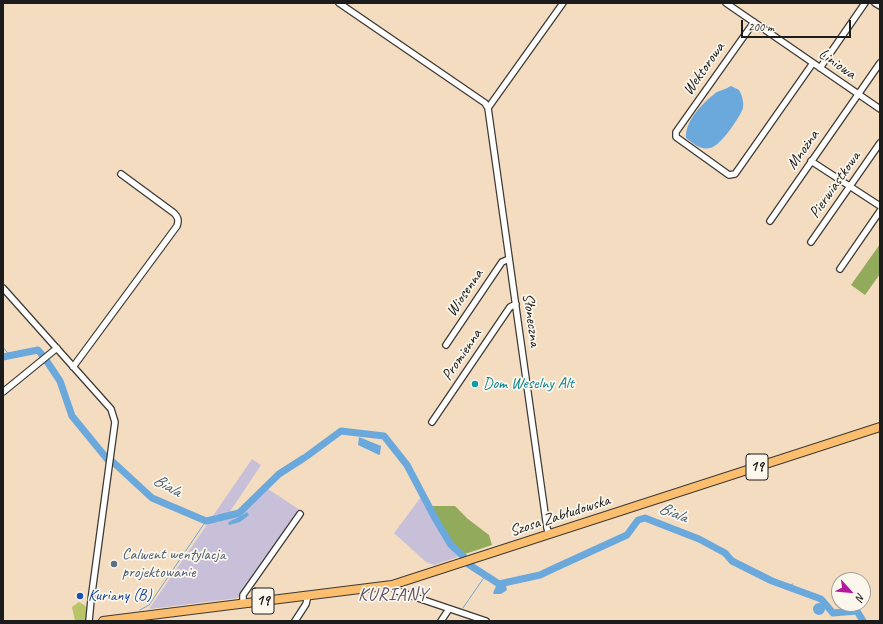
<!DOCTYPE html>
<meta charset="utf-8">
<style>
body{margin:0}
#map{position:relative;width:883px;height:624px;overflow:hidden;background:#f4dcc0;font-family:Caveat,sans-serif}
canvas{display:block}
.frame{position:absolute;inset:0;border:4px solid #1c1c1c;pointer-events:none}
.north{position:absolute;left:831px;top:572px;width:40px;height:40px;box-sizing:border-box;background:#fbf7ec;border:1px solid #a29f99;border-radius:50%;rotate:117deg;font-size:11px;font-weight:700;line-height:16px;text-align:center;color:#1c1c1c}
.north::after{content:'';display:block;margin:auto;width:14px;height:18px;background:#b5179e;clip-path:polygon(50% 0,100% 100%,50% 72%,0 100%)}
.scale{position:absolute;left:741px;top:20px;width:110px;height:18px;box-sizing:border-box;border:2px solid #1c1c1c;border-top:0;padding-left:5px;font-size:12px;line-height:14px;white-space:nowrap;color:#1c1c1c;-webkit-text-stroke:3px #fbf7ec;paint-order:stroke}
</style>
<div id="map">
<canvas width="883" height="624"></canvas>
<div class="frame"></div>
<div class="north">N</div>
<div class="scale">200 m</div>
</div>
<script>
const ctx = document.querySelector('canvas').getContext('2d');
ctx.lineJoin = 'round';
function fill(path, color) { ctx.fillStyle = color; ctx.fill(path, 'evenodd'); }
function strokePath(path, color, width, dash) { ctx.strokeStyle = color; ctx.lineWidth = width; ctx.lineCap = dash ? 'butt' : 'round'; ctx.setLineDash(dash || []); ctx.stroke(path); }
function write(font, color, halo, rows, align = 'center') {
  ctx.font = font + ' Caveat,sans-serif'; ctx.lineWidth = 3.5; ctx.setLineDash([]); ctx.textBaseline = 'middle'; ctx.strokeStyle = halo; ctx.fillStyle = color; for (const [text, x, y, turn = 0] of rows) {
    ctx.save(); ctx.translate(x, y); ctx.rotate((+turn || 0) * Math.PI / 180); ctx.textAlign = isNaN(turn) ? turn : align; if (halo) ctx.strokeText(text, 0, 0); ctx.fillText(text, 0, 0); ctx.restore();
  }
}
const industrial = new Path2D(`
 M252,459L261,465L225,519L241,514L268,489L303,512L246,597L149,609Z
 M421,497L449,545L458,557L434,565L426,562L394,533Z`);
const green = new Path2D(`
 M79,602L87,607L85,621H75L72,607Z`);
const forest = new Path2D(`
 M880,244V274L865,295L851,285Z
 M432,506H455L468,519L489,535L492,545L465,554C448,541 440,524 432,506Z`);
const water = new Path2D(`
 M731,86L739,90C742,95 744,102 743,108C740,117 720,147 710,148C700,150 694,144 686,138C685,121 703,102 717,92C721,90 726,89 731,86Z
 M359,437L381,446L380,454L379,455L358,445Z
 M247,512L249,515L240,522L229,525L228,523C231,520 242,516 247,512Z
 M496,586H506L507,590L501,594H494L493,593Z
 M813 609a6 6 0 1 1 12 0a6 6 0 1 1-12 0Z`);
const stream = new Path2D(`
 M3,347L10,356
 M786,586L793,584
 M463,608L485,576
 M140,610L149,605L206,521`);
const river = new Path2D(`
 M3,357L38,350L44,357
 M46,360L60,381L72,416L108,460
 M307,456L341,431L384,436L407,465L436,520L451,545L464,557
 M113,462L152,498L206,521L215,519
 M219,518L239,513L279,474L304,458
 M468,564L499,584L540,575L557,567L627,535L638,520L645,518L699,539L725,553L732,561L772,581L821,599L833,613L857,611L863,621`);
const minor = new Path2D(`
 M339,3L485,103L488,108L547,528L549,534
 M726,3L880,109
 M875,3L880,6
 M754,22L676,132V137L729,175L735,174L813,63
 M820,68L865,3
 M488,108L563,3
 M811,161L880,206
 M770,221L880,63
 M811,242L880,143
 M840,269L880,211
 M3,288L111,409L115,422L91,600L89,621
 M446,345L502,262L509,259
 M73,367L177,226C179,220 178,217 174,213L121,174
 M3,392L57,348
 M432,422L510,307L516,304
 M392,585L395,590L400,592L486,621
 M243,603V595L300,514
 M295,621L306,604L308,595
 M441,621L449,609`);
const highway = new Path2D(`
 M103,621L392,585L880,427`);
const markers = [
 [475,384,4,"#0f9aa8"],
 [114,564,4,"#5c6f8a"],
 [80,596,4,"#1a4fb4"]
];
const shields = [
 [757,467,22],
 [263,601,22]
];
const shieldNames = [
 ["19",757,467],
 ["19",263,601]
];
const streetNames = [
 ["Liniowa",837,64,35],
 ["Wektorowa",704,69,-55],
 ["Mnożna",803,150,-55],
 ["Pierwiastkowa",835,185,-55],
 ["Wiosenna",465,293,-56],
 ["Słoneczna",531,320,82],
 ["Promienna",462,355,-56],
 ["Szosa Zabłudowska",560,516,-18]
];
const cultureNames = [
 ["Dom Weselny Alt",483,384]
];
const serviceNames = [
 ["Calwent wentylacja",122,555],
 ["projektowanie",122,573]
];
const transitNames = [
 ["Kuriany (B)",88,596]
];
const waterNames = [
 ["Biala",167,486,30],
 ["Biala",673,513,22]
];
const quarterNames = [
 ["KURIANY",393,595]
];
fill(industrial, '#c8bfd8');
fill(green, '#b8c466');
fill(forest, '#92aa5b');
fill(water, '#6ba9dd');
strokePath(stream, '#6ba9dd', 1);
strokePath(river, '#6ba9dd', 7);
strokePath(minor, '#3c3935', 8);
strokePath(highway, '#3c3935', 10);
strokePath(minor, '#fff', 5.5);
strokePath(highway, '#fbbe6e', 8);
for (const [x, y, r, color] of markers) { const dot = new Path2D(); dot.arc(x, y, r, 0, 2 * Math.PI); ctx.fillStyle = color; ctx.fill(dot); strokePath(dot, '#fbf7ec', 1.5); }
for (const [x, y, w] of shields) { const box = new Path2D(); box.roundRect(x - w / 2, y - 13, w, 26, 3); ctx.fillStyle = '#fbf7ec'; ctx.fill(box); strokePath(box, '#1c1c1c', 1); }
write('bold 15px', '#1c1c1c', null, shieldNames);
write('16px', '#1c1c1c', '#fbf7ec', streetNames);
write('16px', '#0d838f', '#fbf7ec', cultureNames, 'left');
write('16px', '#4e5e75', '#fbf7ec', serviceNames, 'left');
write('16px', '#164399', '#fbf7ec', transitNames, 'left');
write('italic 17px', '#405b73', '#fbf7ec', waterNames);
ctx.letterSpacing = '1px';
write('18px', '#5b4f68', '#fbf7ec', quarterNames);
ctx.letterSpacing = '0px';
</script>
